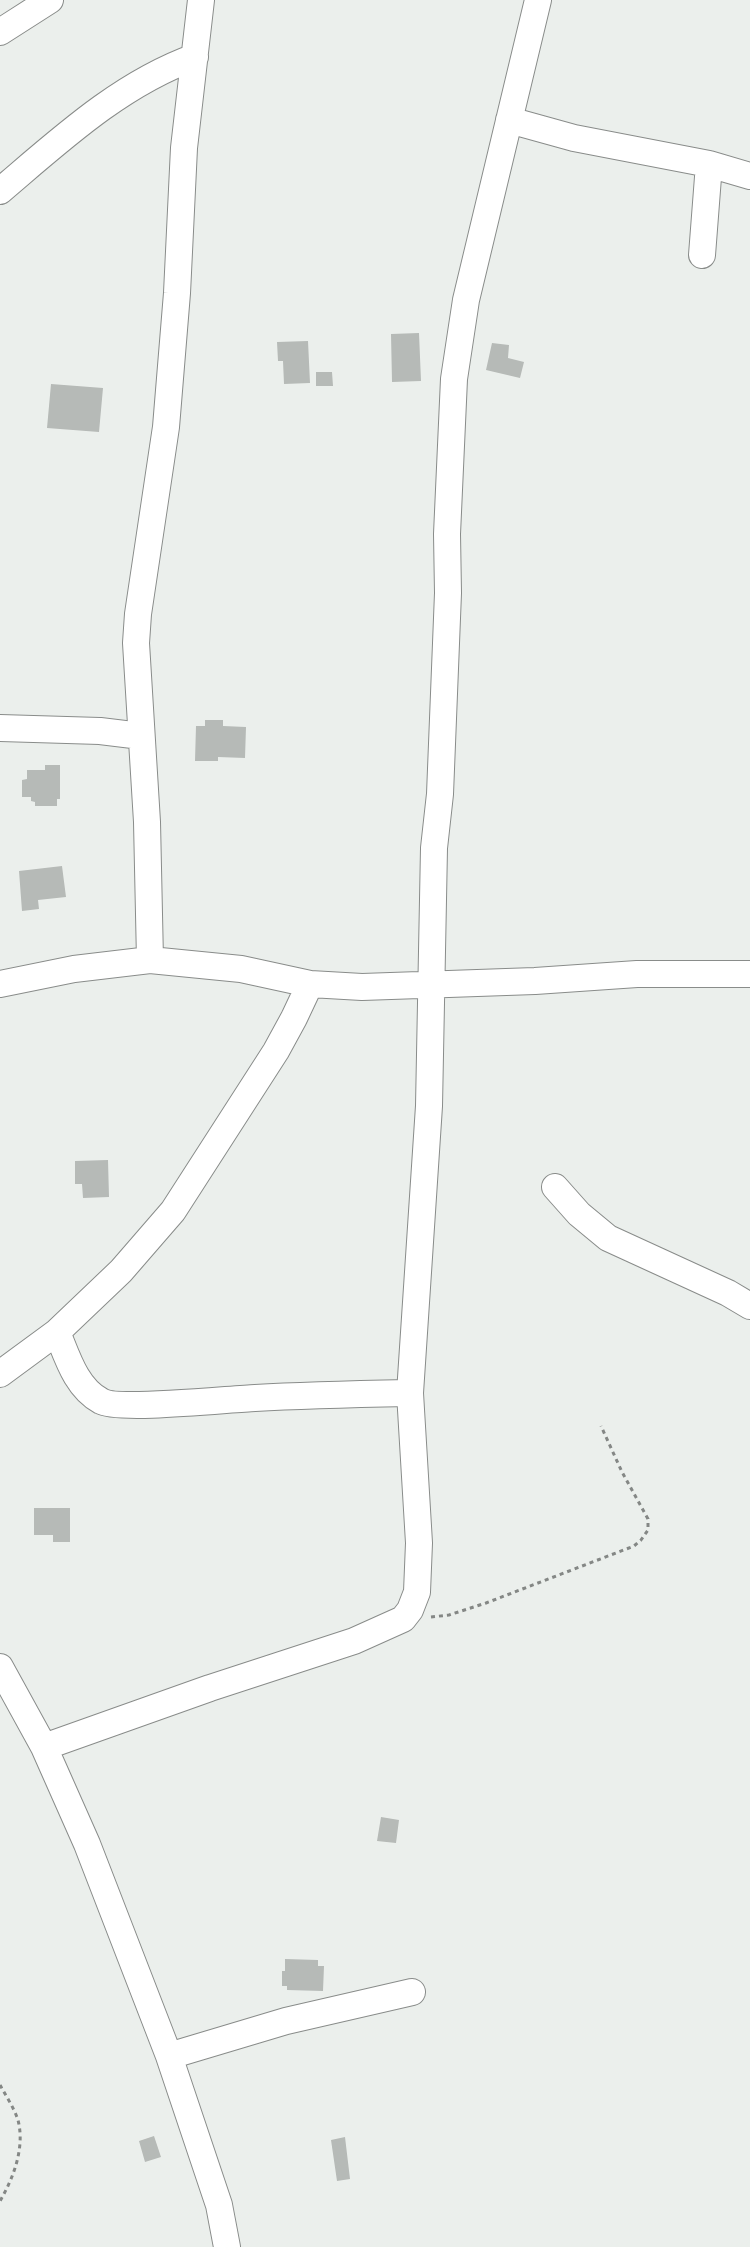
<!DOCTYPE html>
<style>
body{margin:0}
canvas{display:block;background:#ebefec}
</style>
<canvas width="750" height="2247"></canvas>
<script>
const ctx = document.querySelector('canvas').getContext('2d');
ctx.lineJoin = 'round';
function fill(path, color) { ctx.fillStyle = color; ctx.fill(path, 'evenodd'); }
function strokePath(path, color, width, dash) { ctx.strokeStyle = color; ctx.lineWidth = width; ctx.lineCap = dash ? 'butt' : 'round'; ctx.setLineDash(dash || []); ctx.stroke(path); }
const building = new Path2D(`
 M419,333L421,381L392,382L391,334Z
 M308,341L310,383L284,384L283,361H278L277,342Z
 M492,343L509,345L508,358L524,362L520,378L486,370Z
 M316,372H332L333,386H316Z
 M51,384L103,388L99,432L47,428Z
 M205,720H223V726L246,727L245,758L218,757V761H195L196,726H205Z
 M45,765H60V799H57V806H35V802L31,801V797H22V780L27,779V770H45Z
 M62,866L66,897L38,900L39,909L22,911L19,871Z
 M108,1160L109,1197L83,1198L82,1184H75V1161Z
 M34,1508H70V1542H53V1535H34Z
 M381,1817L399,1820L396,1843L377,1841Z
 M285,1959L318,1960V1966H324L323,1991L287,1990V1986H282V1971H285Z
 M154,2136L161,2157L145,2162L139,2141Z
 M345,2137L350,2179L337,2181L331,2140Z`);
const path = new Path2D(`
 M431,1617L449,1615L486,1603L634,1546L641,1540L648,1530V1519L622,1472L601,1426
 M0,2085C6,2096 14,2108 18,2120C25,2147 14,2177 0,2201`);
const minor = new Path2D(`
 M0,32L50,0
 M509,120L574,138L709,164L750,176
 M0,191C60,140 120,84 195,57
 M702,255L709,164
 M0,728L100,731L141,736
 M150,960L147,822L136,643L138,614L166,427L177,293L184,148L201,0
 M0,984L74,969L150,960L241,969L310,984L362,987L535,981L637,974H750
 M555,1187L579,1214L608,1238L728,1293L750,1306
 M57,1332C67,1356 76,1388 101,1401C118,1411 229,1399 255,1398C307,1395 359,1394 410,1393
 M0,1374L57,1332L121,1271L173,1211L276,1051L294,1018L310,984
 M0,1667L44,1747L87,1844L169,2056L219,2205L227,2247
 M44,1747L210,1688L354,1641L403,1619L410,1610L417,1592L419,1543L410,1393L429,1106L434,848L440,794L448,593L447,534L454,379L466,300L538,0
 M169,2056L286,2021L412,1992`);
fill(building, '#b6bab7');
strokePath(minor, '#898c8a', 28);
strokePath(path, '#848785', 3, [4, 4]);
strokePath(minor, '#fff', 26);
</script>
